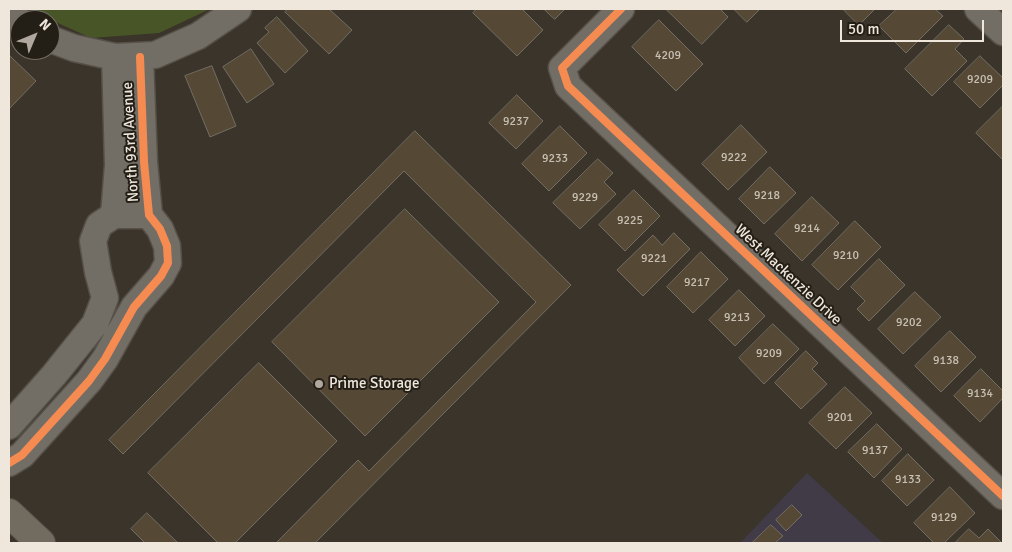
<!DOCTYPE html>
<style>
body{margin:0}
#map{position:relative;width:1012px;height:552px;overflow:hidden;background:#3a342a;font-family:Signika,sans-serif}
canvas{display:block}
.frame{position:absolute;inset:0;border:10px solid #efe7dc;pointer-events:none}
.north{position:absolute;left:10px;top:10px;width:50px;height:50px;box-sizing:border-box;background:#231e16;border:1px solid #756e65;border-radius:50%;rotate:45deg;font-size:14px;font-weight:700;line-height:20px;text-align:center;color:#efe7dc}
.north::after{content:'';display:block;margin:auto;width:18px;height:22px;background:#b0a89e;clip-path:polygon(50% 0,100% 100%,50% 72%,0 100%)}
.scale{position:absolute;left:840px;top:20px;width:144px;height:22px;box-sizing:border-box;border:2px solid #efe7dc;border-top:0;padding-left:6px;font-size:15px;line-height:18px;white-space:nowrap;color:#efe7dc;-webkit-text-stroke:4px #231e16;paint-order:stroke}
</style>
<div id="map">
<canvas width="1012" height="552"></canvas>
<div class="frame"></div>
<div class="north">N</div>
<div class="scale">50 m</div>
</div>
<script>
const ctx = document.querySelector('canvas').getContext('2d');
ctx.lineJoin = 'round';
function fill(path, color) { ctx.fillStyle = color; ctx.fill(path, 'evenodd'); }
function strokePath(path, color, width, dash) { ctx.strokeStyle = color; ctx.lineWidth = width; ctx.lineCap = dash ? 'butt' : 'round'; ctx.setLineDash(dash || []); ctx.stroke(path); }
function write(font, color, halo, rows, align = 'center') {
  ctx.font = font + ' Signika,sans-serif'; ctx.lineWidth = 4; ctx.setLineDash([]); ctx.textBaseline = 'middle'; ctx.strokeStyle = halo; ctx.fillStyle = color; for (const [text, x, y, turn = 0] of rows) {
    ctx.save(); ctx.translate(x, y); ctx.rotate((+turn || 0) * Math.PI / 180); ctx.textAlign = isNaN(turn) ? turn : align; if (halo) ctx.strokeText(text, 0, 0); ctx.fillText(text, 0, 0); ctx.restore();
  }
}
const commercial = new Path2D(`
 M807,473L883,543H740Z`);
const green = new Path2D(`
 M27,9H210L159,33L91,38Z`);
const building = new Path2D(`
 M288,9H329L352,30L329,54L285,12Z
 M477,9H522L543,30L517,56L473,13Z
 M544,9H565L555,19Z
 M666,9H720L728,17L702,44Z
 M734,9H760L747,22Z
 M843,9H875L859,25Z
 M897,9H935L943,16L906,53L879,26Z
 M277,17L308,51L285,73L257,43L269,32L265,28Z
 M659,20L703,64L676,91L632,47Z
 M949,25L964,39L955,49L967,61L932,96L905,69Z
 M251,49L274,84L247,103L223,67Z
 M9,55L36,81L9,109Z
 M980,56L1003,78V85L980,108L954,82Z
 M212,66L236,126L210,137L185,76Z
 M517,95L543,121L516,149L489,123Z
 M1003,106V160L976,133Z
 M741,125L767,152L728,190L702,164Z
 M560,126L587,153L549,191L522,164Z
 M415,131L571,285L315,543H276L358,460L369,471L536,302L404,171L123,454L109,440Z
 M598,159L613,173L604,182L616,194L580,229L553,203Z
 M770,167L796,193L764,224L739,199Z
 M634,190L660,216L625,251L599,225Z
 M812,197L839,223L802,261L775,234Z
 M405,209L499,302L365,436L272,342Z
 M855,221L881,247L838,290L812,265Z
 M674,233L690,249L643,296L617,270L653,235L662,245Z
 M701,252L728,279L693,313L667,287Z
 M879,259L905,285L869,321L857,309L865,301L851,287Z
 M739,290L765,316L735,346L709,320Z
 M915,292L941,317L903,354L878,329Z
 M773,324L799,349L764,384L739,358Z
 M950,331L976,357L941,392L915,366Z
 M806,351L818,363L812,369L827,384L801,409L775,383Z
 M259,363L337,441L235,543H218L148,473Z
 M981,369L1003,391V398L980,422L954,396Z
 M845,387L872,413L836,449L809,423Z
 M877,424L902,449L874,478L848,452Z
 M908,454L934,480L907,506L882,481Z
 M950,487L975,513L944,543H934L914,523Z
 M792,505L802,515L786,531L776,520Z
 M147,513L178,543H145L131,529Z
 M771,525L783,536L775,543H752Z
 M969,529L979,538L988,529L1002,543H955Z`);
const minor = new Path2D(`
 M621,9L562,68L568,86L1003,496
 M978,9L1003,32
 M9,11L20,21
 M50,39L74,48L115,57L155,55L198,36L238,9
 M114,215L118,165L115,57
 M9,426L54,375L95,324L105,298L98,272L93,241L99,225L114,215H149
 M9,463L22,455L89,381L105,359L134,307L161,276L168,263L167,246L160,229L149,215L144,162L140,57`);
const major = new Path2D(`
 M9,513L41,543`);
const cycleway = new Path2D(`
 M621,9L562,68L568,86L1003,496
 M9,463L22,455L89,381L105,359L134,307L161,276L168,263L167,246L160,229L149,215L144,162L140,57`);
const markers = [
 [319,384,5,"#b0a89e"]
];
const numberNames = [
 ["4209",668,56],
 ["9209",980,80],
 ["9237",516,122],
 ["9222",734,158],
 ["9233",555,159],
 ["9218",767,196],
 ["9229",585,198],
 ["9225",630,221],
 ["9214",807,229],
 ["9210",846,256],
 ["9221",654,259],
 ["9217",697,283],
 ["9213",737,318],
 ["9202",909,323],
 ["9209",769,354],
 ["9138",946,361],
 ["9134",980,394],
 ["9201",840,418],
 ["9137",875,451],
 ["9133",908,480],
 ["9129",944,518]
];
const streetNames = [
 ["North 93rd Avenue",131,142,-93],
 ["West Mackenzie Drive",788,275,43]
];
const poiNames = [
 ["Prime Storage",329,384]
];
fill(commercial, '#413b48');
fill(green, '#485627');
fill(building, '#554936');
strokePath(building, '#736d64', 1);
strokePath(minor, '#565048', 29);
strokePath(major, '#565048', 30);
strokePath(minor, '#726e66', 26);
strokePath(major, '#726b60', 28);
strokePath(cycleway, '#f68b52', 8);
for (const [x, y, r, color] of markers) { const dot = new Path2D(); dot.arc(x, y, r, 0, 2 * Math.PI); ctx.fillStyle = color; ctx.fill(dot); strokePath(dot, '#231e16', 2); }
write('12px', '#c8c0b2', null, numberNames);
write('15px', '#efe7dc', '#231e16', streetNames);
write('15px', '#efe7dc', '#231e16', poiNames, 'left');
</script>
